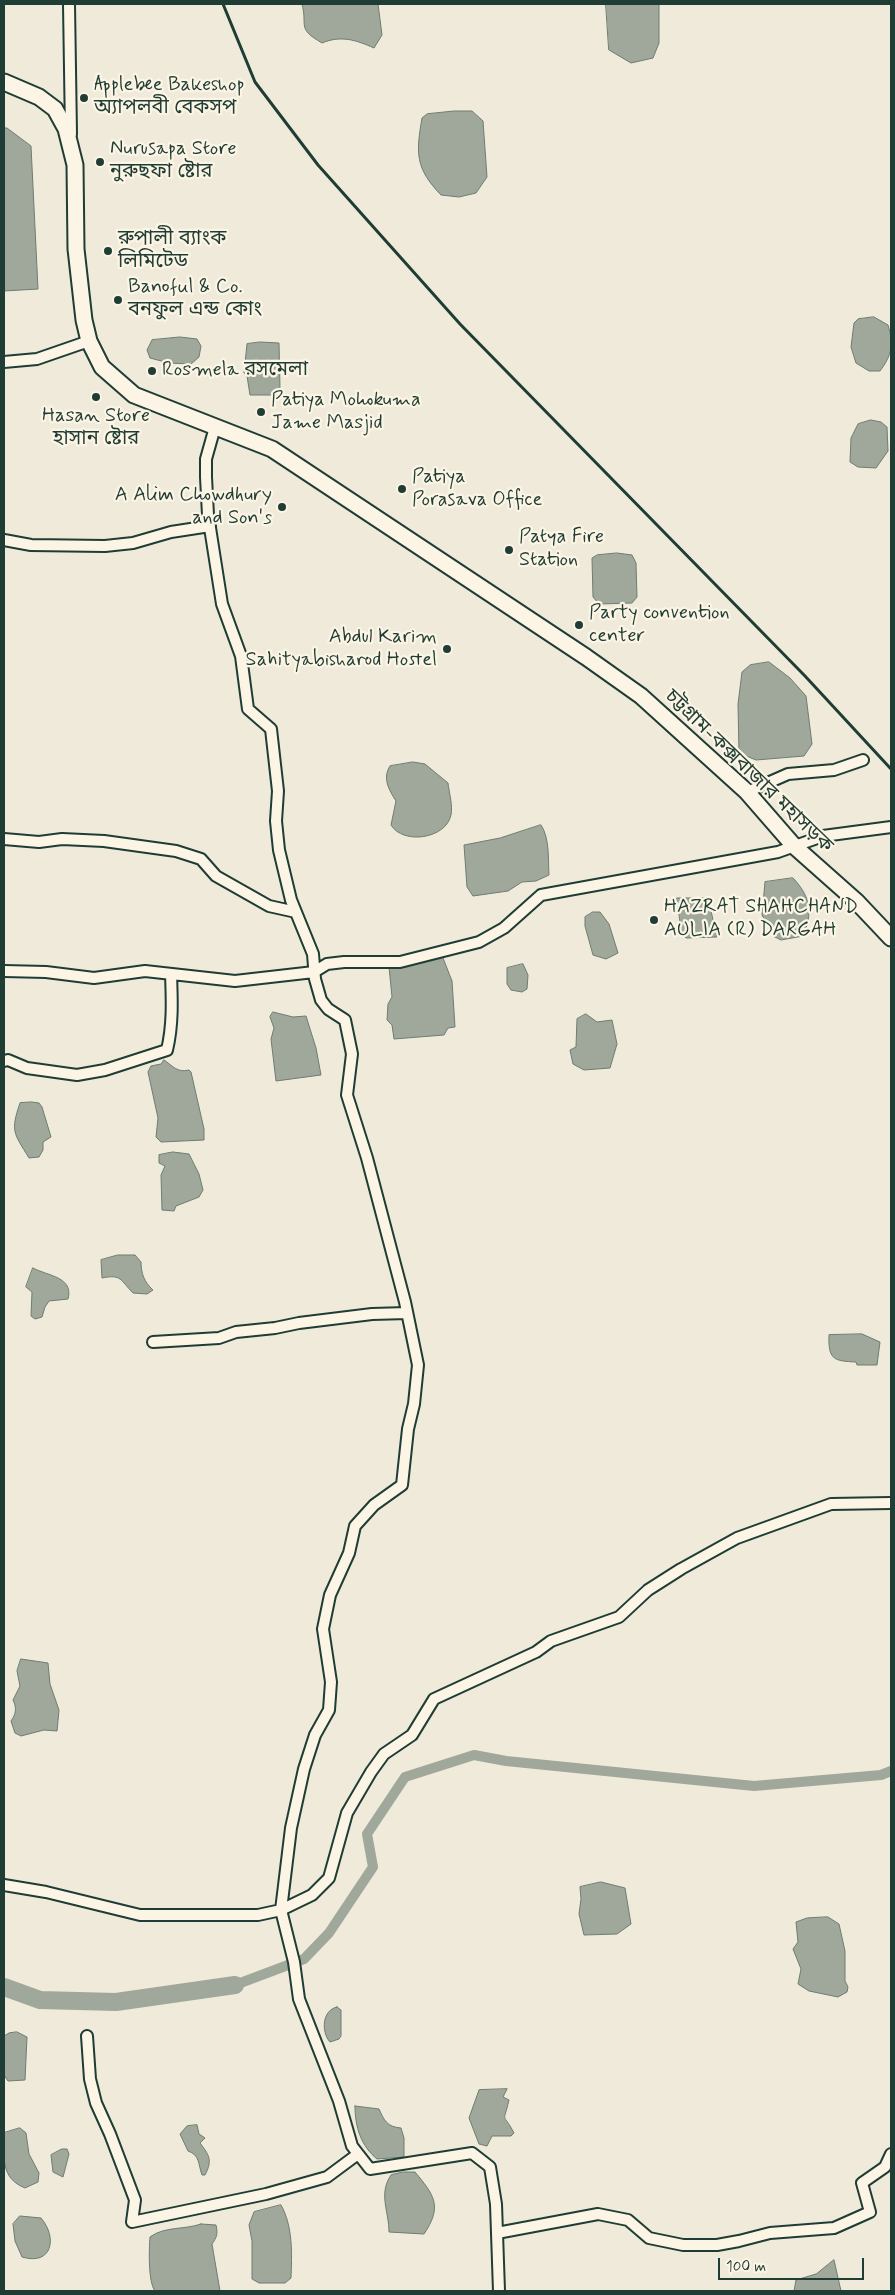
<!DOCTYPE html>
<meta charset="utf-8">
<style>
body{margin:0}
#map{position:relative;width:895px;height:2295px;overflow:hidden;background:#efeada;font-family:Mynerve,sans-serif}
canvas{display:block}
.frame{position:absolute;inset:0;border:5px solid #1f3d34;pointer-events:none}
.scale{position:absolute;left:718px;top:2258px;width:146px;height:22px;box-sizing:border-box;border:2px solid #1f3d34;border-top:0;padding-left:6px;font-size:15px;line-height:18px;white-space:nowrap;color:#1f3d34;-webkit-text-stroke:4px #fcf5e5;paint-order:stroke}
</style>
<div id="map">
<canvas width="895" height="2295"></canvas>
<div class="frame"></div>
<div class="scale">100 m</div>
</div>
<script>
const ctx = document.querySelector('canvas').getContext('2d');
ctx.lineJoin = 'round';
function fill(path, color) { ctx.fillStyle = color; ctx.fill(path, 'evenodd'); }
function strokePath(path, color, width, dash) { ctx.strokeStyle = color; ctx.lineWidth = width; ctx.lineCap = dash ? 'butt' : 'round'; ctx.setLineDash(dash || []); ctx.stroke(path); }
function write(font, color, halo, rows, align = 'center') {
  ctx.font = font + ' Mynerve,"Noto Sans Bengali",sans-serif'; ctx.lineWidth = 4.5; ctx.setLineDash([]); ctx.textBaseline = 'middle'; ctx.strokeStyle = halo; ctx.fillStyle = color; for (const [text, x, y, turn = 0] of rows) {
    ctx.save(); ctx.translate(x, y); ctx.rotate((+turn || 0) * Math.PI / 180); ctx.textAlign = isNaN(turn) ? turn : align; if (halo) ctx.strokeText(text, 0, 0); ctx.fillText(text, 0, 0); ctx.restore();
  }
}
const water = new Path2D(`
 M302,4H378L382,35L374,48C356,40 341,35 322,43C296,28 308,26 302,4Z
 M606,4H659V43L653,58L631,63L609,50Z
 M454,111H472L483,121L487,177L476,193L459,197L441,195C415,168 416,153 422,118L427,114Z
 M4,128H7L31,146L38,289L4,291Z
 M874,317L888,325C894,344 892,355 880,371H869L856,363L851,347L854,323L858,319Z
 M180,337L197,339L201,346L199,357L191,364L169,363L150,358L147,350L152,340Z
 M260,342L279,343L280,389L276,395H250L247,376L244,373L247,344Z
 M871,420L881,422L887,427L888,451L876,468L858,467L850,462L851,438L858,424Z
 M617,553L632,555L636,563L637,597L632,603L599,604L593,597L592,558L597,555Z
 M769,662L790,678L806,696L812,744L804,756L756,760L739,753L738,704L742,672L750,665Z
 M413,762L425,764L448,783C449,792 453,806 451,815C446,839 403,845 391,825L396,801C389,790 382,778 390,766Z
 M541,825C550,838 548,860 549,875L536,881L522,882L508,891L473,896L467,887L464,845L500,838Z
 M793,878C811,897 813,913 803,936L781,940L773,936L762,915L765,882Z
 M677,898H708L717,937L686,938L682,934Z
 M593,912H600L609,924L618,953L606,959L593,955L585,926V917Z
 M440,956L443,958L452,981L455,1027L448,1028L444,1035L394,1039L392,1025L387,1020L388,1004L392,997L389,967Z
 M523,964L528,975L527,989L522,992L511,990L507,984V968Z
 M273,1012L293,1017L306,1016L316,1048L321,1075L276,1081L271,1039L274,1028L270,1017Z
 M586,1014L597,1022L612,1020L617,1044L610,1068L584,1070L573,1064L570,1050L576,1047L577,1019Z
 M164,1060C173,1066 177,1073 189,1070L191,1072L204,1129V1140L161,1142L156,1137L158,1118L148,1072L151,1066L161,1064Z
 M32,1102L39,1103L42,1107L51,1137L43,1142V1150L39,1157L29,1158C14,1133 10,1132 20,1103Z
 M173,1152L189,1154L199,1174L203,1190L199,1197L176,1206L174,1211L162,1210L161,1175L165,1166L159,1163V1155Z
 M118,1255H135L141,1262C141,1273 144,1282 153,1290L147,1294L133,1293C120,1280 122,1274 102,1278L101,1260Z
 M33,1268C48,1276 74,1277 68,1299L49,1301L45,1307L42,1317L35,1319L31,1316L32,1292L26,1287Z
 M862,1334L880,1342L877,1365H857L856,1362C834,1361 828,1360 829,1335Z
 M21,1659L48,1663L50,1684L59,1710L57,1731L44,1730L21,1736L15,1733L11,1721C16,1714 17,1708 13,1700L20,1686L17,1671Z
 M601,1882L625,1888L631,1924L617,1934L584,1935L579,1914L581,1899L580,1887Z
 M828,1917L839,1924L845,1951V1981L848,1987L847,1992L838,1997L809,1991L798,1984L801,1969L793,1949L798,1942L796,1922L807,1918Z
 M337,2007L341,2010V2036L339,2039L330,2042C321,2032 322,2010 337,2007Z
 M17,2032L27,2037L25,2080L8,2081L4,2075V2036L9,2033Z
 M507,2089L503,2097L509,2100C503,2126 502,2110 514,2133L511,2136H492L487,2146L479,2144L469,2118L479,2090Z
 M355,2106L379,2109C384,2120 387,2127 401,2128L404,2138V2157L377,2159C361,2146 355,2127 355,2106Z
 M197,2125L199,2134L205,2138L200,2143C209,2155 213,2160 205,2175H202C198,2164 200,2155 188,2151L180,2134L187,2126Z
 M20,2128L26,2133L29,2154L39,2173L38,2182L25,2188C0,2178 4,2157 4,2133Z
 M62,2149H67L69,2154L63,2177L53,2172L51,2155Z
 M403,2172H415C434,2195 443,2206 424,2234L389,2232C389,2211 378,2194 391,2175Z
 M281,2205C293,2226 292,2254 291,2278L285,2283H259L252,2279V2241L249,2225L254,2212Z
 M20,2216L41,2218C58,2238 52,2266 22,2257L15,2241L13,2224Z
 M201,2224L216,2225C218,2234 217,2237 212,2244L220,2291H155C148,2282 149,2249 150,2237C165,2226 184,2230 201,2224Z
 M834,2260L841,2291H794L796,2280L816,2274Z`);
const canal = new Path2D(`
 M235,1985L304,1959L329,1933L373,1867L367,1834L405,1777L474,1755L506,1761L754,1786L881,1775L891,1771`);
const river = new Path2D(`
 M4,1987L40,2000L116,2002L235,1985`);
const minor = new Path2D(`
 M69,4L71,134
 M4,362L37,359L89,341
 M215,427L206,459V477L208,515L222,604L241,656L248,709L271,729L278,791L276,821L279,850L291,900L313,954L315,979L321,1000L328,1009L345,1020L352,1054L347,1095L367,1158L405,1302L418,1365L414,1404L408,1429L402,1485L374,1505L355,1526L349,1553L330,1595L323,1629L331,1682L329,1710L315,1735L304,1769L291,1828L281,1910L294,1962L299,1999L339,2101L352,2146L370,2169L472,2153L490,2167L496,2204L499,2291
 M4,540L31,545L105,546L133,543L171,532L210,526
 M747,792L788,774L834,770L863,760
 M4,839L39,842L62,839L104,841L176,851L201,859L216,876L269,906L296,912
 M4,971L46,972L94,978L145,971L235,981L314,972L327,964L344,962H400L479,942L504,928L541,895L778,852L823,836L891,827
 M4,1061L8,1060L27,1068L77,1075L105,1070L167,1050C173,1025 172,1000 171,974
 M153,1342L219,1338L236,1332L275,1328L299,1323L372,1314L407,1313
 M4,1885L46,1892L140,1915H258L281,1910L312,1895L329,1878L347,1813L371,1772L384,1754L412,1735L434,1699L536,1652L551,1641L619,1617L648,1590L681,1569L737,1538L831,1504L891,1503
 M87,2036L90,2079L96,2103L110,2134L135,2200L132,2222L266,2194L327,2177L358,2154
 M497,2233L598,2214L628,2220L649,2238L683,2245H717L739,2241L770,2233L834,2228L870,2212L862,2183L885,2167L891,2154`);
const highway = new Path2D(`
 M4,82L39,97L55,109L66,129L75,165L76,249L84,320L89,341L102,367L134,395L272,449L586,657L641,696L747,792L794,846L856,901L891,938`);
const rail = new Path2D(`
 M223,4L255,82L318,165L460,324L805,676L891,769`);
const markers = [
 [84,98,5,"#1f3d34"],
 [100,162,5,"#1f3d34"],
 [108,251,5,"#1f3d34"],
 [118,300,5,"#1f3d34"],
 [152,371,5,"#1f3d34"],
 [96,397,5,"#1f3d34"],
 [261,412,5,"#1f3d34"],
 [402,489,5,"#1f3d34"],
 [282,507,5,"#1f3d34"],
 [509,550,5,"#1f3d34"],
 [579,625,5,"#1f3d34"],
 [447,649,5,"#1f3d34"],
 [654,920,5,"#1f3d34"]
];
const poiNames = [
 ["Applebee Bakeshop",94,86],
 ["অ্যাপলবী বেকসপ",94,109],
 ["Nurusapa Store",110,150],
 ["নুরুছফা ষ্টোর",110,173],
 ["রুপালী ব্যাংক",118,240],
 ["লিমিটেড",118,263],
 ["Banoful & Co.",128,288],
 ["বনফুল এন্ড কোং",128,311],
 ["Rosmela রসমেলা",162,371],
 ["Patiya Mohokuma",271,401],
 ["Jame Masjid",271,424],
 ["Hasan Store",96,417,"center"],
 ["হাসান ষ্টোর",96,440,"center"],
 ["Patiya",412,478],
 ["Porasava Office",412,501],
 ["A Alim Chowdhury",272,496,"right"],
 ["and Son's",272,519,"right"],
 ["Patya Fire",519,538],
 ["Station",519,561],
 ["Party convention",589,614],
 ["center",589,637],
 ["Abdul Karim",437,638,"right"],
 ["Sahityabisharod Hostel",437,661,"right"],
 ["HAZRAT SHAHCHAND",664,908],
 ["AULIA (R) DARGAH",664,931]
];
const streetNames = [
 ["চট্টগ্রাম-কক্সবাজার মহাসড়ক",748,772,44]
];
fill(water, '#9fa89a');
strokePath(water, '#6c7d71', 1);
strokePath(canal, '#9fa89a', 10);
strokePath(river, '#9fa89a', 18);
strokePath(minor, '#1f3d34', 14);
strokePath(highway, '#1f3d34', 19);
strokePath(minor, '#fcf5e5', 10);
strokePath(highway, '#fcf5e5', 15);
strokePath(rail, '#1f3d34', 3);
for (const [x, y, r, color] of markers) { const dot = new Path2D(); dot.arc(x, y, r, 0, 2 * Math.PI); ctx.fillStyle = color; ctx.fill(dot); strokePath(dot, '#fcf5e5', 2); }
write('20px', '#1f3d34', '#fcf5e5', poiNames, 'left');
write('20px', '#1f3d34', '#fcf5e5', streetNames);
</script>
